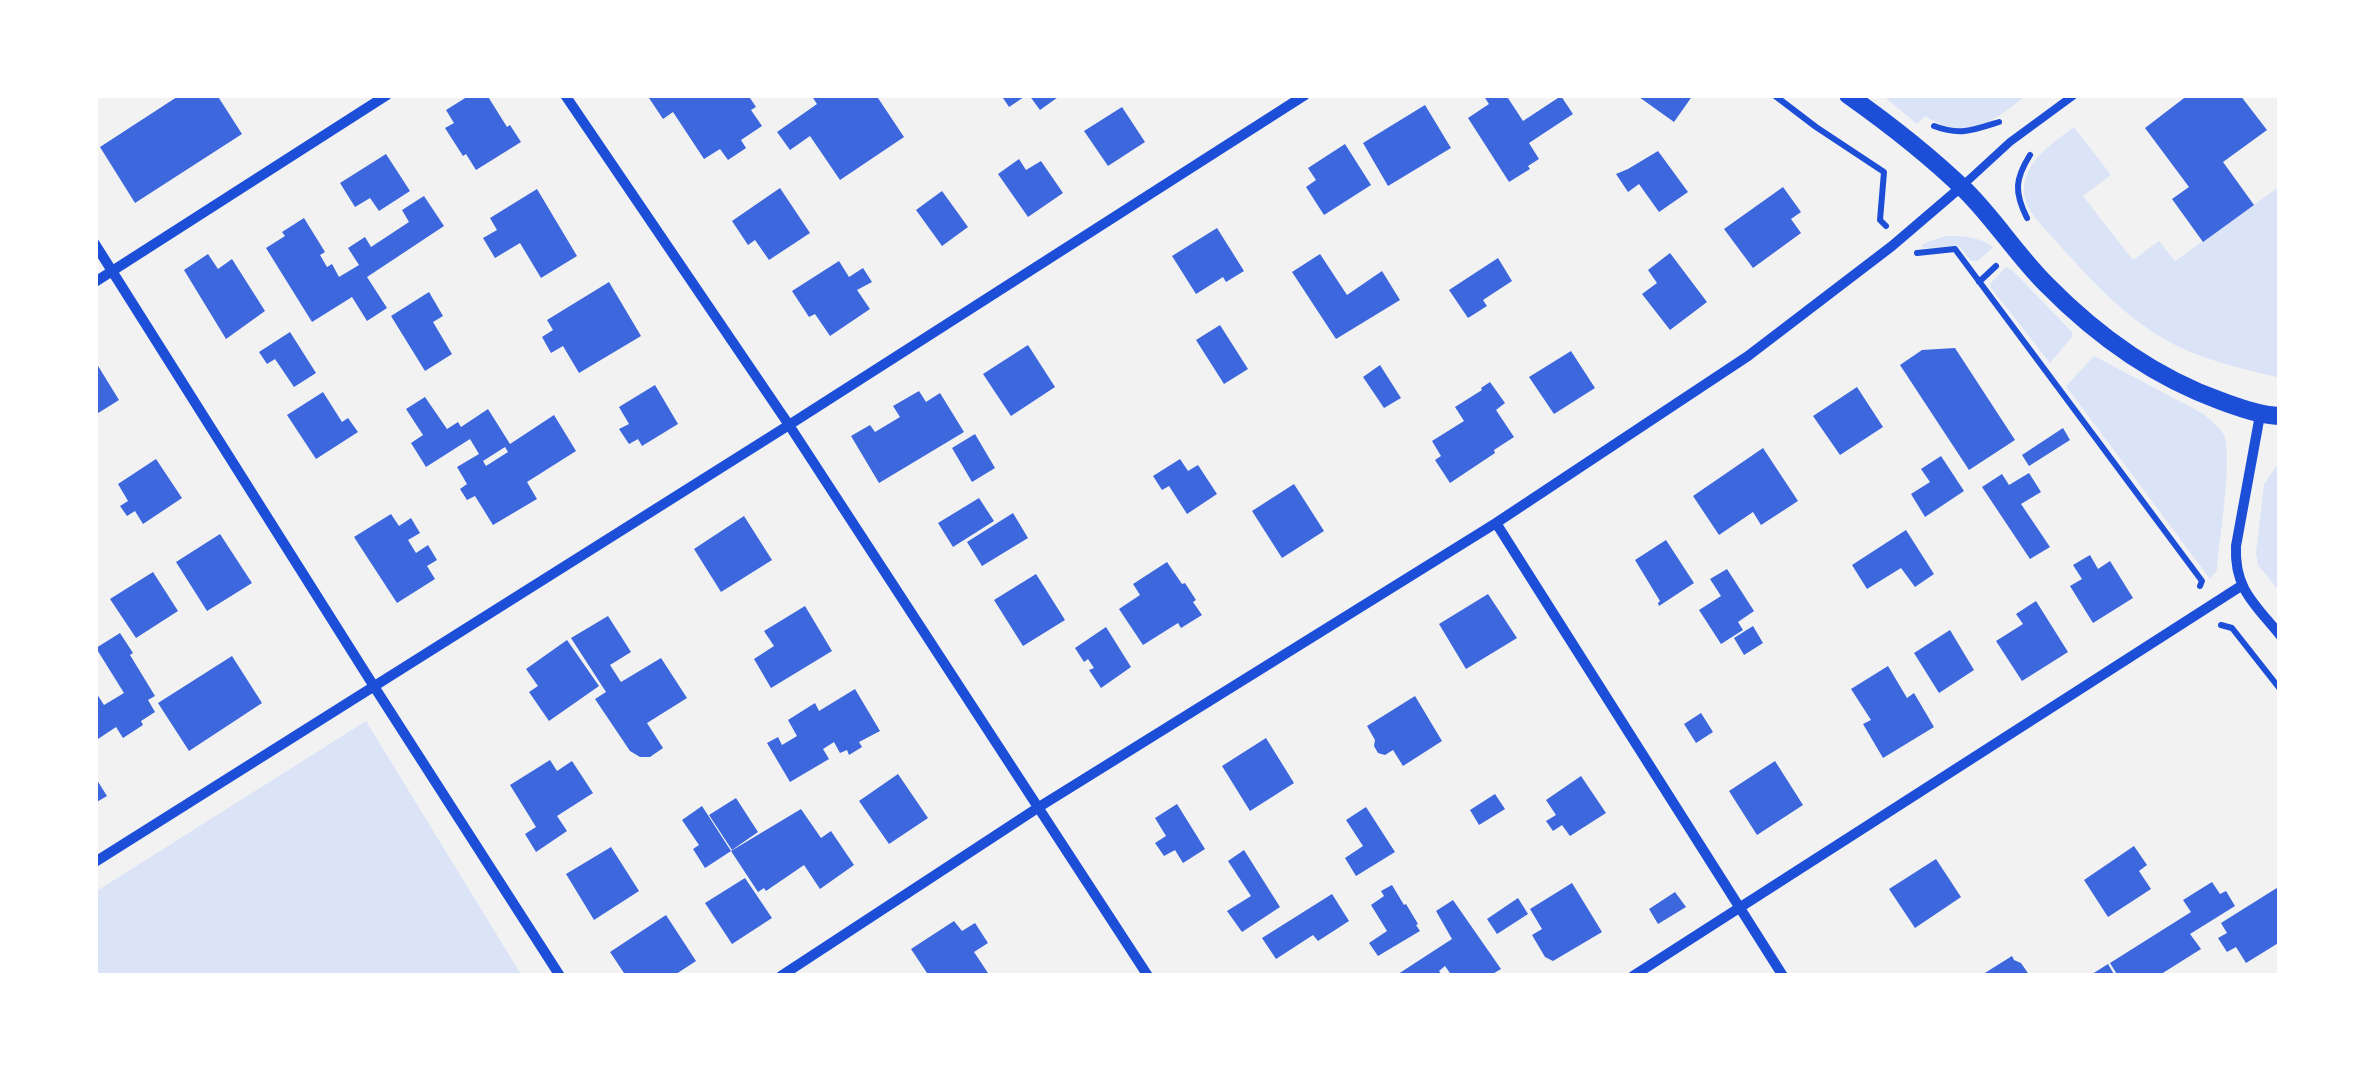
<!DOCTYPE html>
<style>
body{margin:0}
#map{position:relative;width:2375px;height:1071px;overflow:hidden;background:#f2f2f2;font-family:"Open Sans",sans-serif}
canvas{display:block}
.frame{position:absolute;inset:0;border:98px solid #fff;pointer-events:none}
</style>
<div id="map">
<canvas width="2375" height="1071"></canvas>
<div class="frame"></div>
</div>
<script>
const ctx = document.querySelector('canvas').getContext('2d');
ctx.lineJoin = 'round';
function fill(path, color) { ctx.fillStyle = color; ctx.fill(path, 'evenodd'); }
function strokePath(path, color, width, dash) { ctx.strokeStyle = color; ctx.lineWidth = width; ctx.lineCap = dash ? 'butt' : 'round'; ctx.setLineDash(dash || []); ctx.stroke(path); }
const green = new Path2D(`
 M1882,95H2027C1991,122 1969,144 1925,116L1917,124Z
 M2074,127L2111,175L2083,196L2133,260L2159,241L2175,261L2280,186V378C2245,369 2210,362 2177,346C2129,322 2092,282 2056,241C2044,227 2024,211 2024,191C2023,162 2054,142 2074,127Z
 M1946,236C1964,236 1978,236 1993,247L1978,261H1971L1960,247L1924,248L1921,246L1927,242Z
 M2006,267L2013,271L2072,332V337L2050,363L1991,288L1990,284Z
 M2094,356L2202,413C2209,419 2219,426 2224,435C2233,456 2219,542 2217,570L2210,579L2066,386Z
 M2280,461V592L2258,565L2256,553L2264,484Z
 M366,721L522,976H95V892Z`);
const building = new Path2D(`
 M180,95H217L242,134L135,203L100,147Z
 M470,95H487L507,127L510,125L521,142L476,170L466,154L463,156L445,128L454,123L446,110Z
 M647,95H688L690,97L693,95H748L756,107L751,110L762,126L741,140L746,148L728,160L720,149L704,159L673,112L663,119Z
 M811,95H876L904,137L840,180L810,136L790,150L777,132L817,104Z
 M1001,95H1027L1009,107Z
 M1029,95H1061L1040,110Z
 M1483,95H1506L1523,121L1561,96L1573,114L1529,143L1539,159L1528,166L1530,169L1509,182L1468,118L1489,104Z
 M1640,95H1693L1674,122L1639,97Z
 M2188,95H2240L2267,130L2223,162L2254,205L2203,242L2172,199L2189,187L2145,128Z
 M1425,105L1451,148L1388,186L1363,143Z
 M1122,107L1145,142L1108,166L1084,131Z
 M1345,144L1371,185L1324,215L1306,187L1316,180L1308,168Z
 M1658,151L1688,192L1659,212L1639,184L1628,192L1616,174L1628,169Z
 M386,154L410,191L379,211L370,198L355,207L340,183Z
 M1019,159L1026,170L1041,161L1063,193L1028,217L998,174Z
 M1783,187L1801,212L1791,219L1801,233L1753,268L1724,229Z
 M780,188L810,233L769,260L755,240L748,245L732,221Z
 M537,189L577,256L541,278L520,243L495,258L483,238L497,230L490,218Z
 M942,191L968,227L942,246L916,210Z
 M424,196L444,226L367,277L387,308L367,321L352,297L312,322L266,248L285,236L282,232L304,218L325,252L320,255L327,267L332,264L339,277L359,265L348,248L365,237L371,247L409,222L402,210Z
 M1217,228L1244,271L1226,282L1223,277L1196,294L1172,256Z
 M1670,253L1707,302L1670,330L1642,294L1657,283L1648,270Z
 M208,254L218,269L232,259L265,311L226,339L184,270Z
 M1320,254L1347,295L1382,271L1400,300L1336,339L1292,272Z
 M1498,258L1512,281L1483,300L1487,306L1468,318L1449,290Z
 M839,261L849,277L863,268L872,282L857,290L870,309L830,336L815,314L809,317L792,291Z
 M609,282L641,336L579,373L563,346L551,353L542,337L553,330L547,320Z
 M429,292L443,316L433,322L452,354L425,371L391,316Z
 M1220,325L1248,369L1224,384L1196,340Z
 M290,332L316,373L294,387L275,359L267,364L259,352Z
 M1028,345L1055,387L1011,416L983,374Z
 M1955,348L2015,440L1969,470L1900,365L1922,350Z
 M1571,351L1595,388L1554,414L1529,377Z
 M95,361L119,400L95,415Z
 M1380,365L1401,398L1384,408L1363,377Z
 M1490,382L1505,403L1496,410L1514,437L1494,450L1495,453L1450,483L1435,460L1441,456L1432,441L1464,421L1455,407L1482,390L1481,388Z
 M655,385L678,424L642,446L638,439L629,444L619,429L629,424L619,407Z
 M1857,387L1883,427L1840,455L1813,416Z
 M919,391L926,402L940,393L964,432L879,483L851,436L870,425L875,432L900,417L893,406Z
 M323,392L342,422L348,418L358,432L316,459L287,415Z
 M425,397L447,429L458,422L461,427L488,409L510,444L554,415L576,451L527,482L537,499L493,525L475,496L467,500L460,489L467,484L457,467L479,454L470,439L426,467L411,443L423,435L406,409ZM505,447L508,452L486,466L483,461Z
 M2063,428L2070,440L2029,466L2022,455Z
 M975,434L995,468L972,482L952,448Z
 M1763,448L1798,501L1761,525L1753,512L1719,535L1693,496Z
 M1941,456L1964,491L1925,517L1911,494L1930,482L1921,469Z
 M156,459L182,498L143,524L135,511L127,516L120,506L128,501L118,484Z
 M1180,459L1188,471L1198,465L1217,494L1187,514L1169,486L1162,490L1153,476Z
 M2029,473L2041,492L2021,504L2050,547L2030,559L1982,487L2002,474L2009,485Z
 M1294,484L1324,531L1282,558L1252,511Z
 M979,498L994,521L953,547L938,523Z
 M1013,513L1028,538L982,566L967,542Z
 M391,514L399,526L411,518L420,533L408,540L416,553L428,545L437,560L427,566L435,579L397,603L354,537Z
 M744,516L772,560L721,592L694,549Z
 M1906,530L1934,574L1915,587L1901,568L1867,589L1852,565Z
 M220,534L252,583L207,611L176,562Z
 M1666,540L1694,583L1659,606L1658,603L1660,601L1635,560Z
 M2090,555L2098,569L2110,561L2133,598L2093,623L2070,586L2082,579L2073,565Z
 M1167,562L1182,584L1185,583L1196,600L1193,602L1202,615L1181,628L1178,623L1143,645L1119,609L1140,595L1133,584Z
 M1727,569L1754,611L1738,622L1743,630L1721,644L1699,610L1721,596L1710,579Z
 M153,572L178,611L136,638L110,599Z
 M1036,574L1065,620L1023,646L994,600Z
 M1488,594L1517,638L1466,669L1439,624Z
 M2036,601L2068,652L2022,681L1996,641L2023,624L2016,614Z
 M805,606L832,651L771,688L754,659L774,646L764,631Z
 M608,616L631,652L610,665L621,682L661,658L687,698L647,723L663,748L650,757H640L630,751L595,699L606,692L571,638Z
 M1753,626L1763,643L1744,655L1734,638Z
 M1106,627L1131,667L1101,688L1089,670L1094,668L1088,659L1084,662L1075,648Z
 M1950,630L1974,670L1939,693L1914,653Z
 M120,633L133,653L130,655L155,696L148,700L155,712L141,721L143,725L123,738L116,727L95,741V691L104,705L124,693L96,648Z
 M567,640L599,686L549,721L529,692L538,686L526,669Z
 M232,656L262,703L189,751L158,703Z
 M1888,666L1907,698L1914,693L1934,727L1883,758L1863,724L1871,720L1851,689Z
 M855,689L880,731L859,742L862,747L849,755L847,750L840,753L834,742L823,749L829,759L790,782L767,743L778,737L782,745L797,736L788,720L815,703L819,711Z
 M1415,696L1442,741L1403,766L1393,750L1385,755L1378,753L1374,746L1375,740L1367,726Z
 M1701,713L1713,732L1696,743L1684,724Z
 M1266,738L1294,783L1250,811L1222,766Z
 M550,760L557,771L572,761L593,793L557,816L567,831L536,852L525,834L536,827L510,785Z
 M1775,761L1803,805L1757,835L1729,791Z
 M898,774L928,818L889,844L859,801Z
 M1581,776L1606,813L1570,836L1562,825L1553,831L1546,821L1556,815L1546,800Z
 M95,777L107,796L95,803Z
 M1495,794L1505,809L1479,825L1470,810Z
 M736,798L758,832L732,850L709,815Z
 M1177,804L1205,849L1183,863L1175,850L1164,856L1155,843L1166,836L1155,818Z
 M702,806L731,851L705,868L693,849L699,845L682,820Z
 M1366,807L1395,852L1356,876L1345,858L1363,846L1346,820Z
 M801,809L821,838L831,831L854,865L820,889L804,865L766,891L764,888L758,892L731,851Z
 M2134,846L2147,865L2139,871L2151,889L2108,917L2084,880Z
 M611,847L639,891L594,920L566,874Z
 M1244,850L1280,907L1242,932L1227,911L1251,896L1228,861Z
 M1936,859L1961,897L1915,928L1889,889Z
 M745,878L772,918L732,944L705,903Z
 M2212,882L2220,894L2226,891L2235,906L2190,934L2201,949L2158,976H2118L2110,963L2191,912L2183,900Z
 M1572,883L1602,932L1553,961L1545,957L1532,935L1542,929L1530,909Z
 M1392,885L1404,905L1406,904L1418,924L1416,925L1420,931L1378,956L1369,943L1387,931L1371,905L1384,896L1381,891Z
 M2280,886V942L2246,963L2236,947L2227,952L2218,938L2227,933L2221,923Z
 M1675,892L1686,907L1658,924L1649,909Z
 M1332,894L1349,921L1318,941L1313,935L1276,959L1262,938Z
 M1518,898L1528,914L1497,934L1487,919Z
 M1453,900L1501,969L1489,976H1452L1445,966L1439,971L1443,976H1395L1452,939L1436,911Z
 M666,915L696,961L673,976H626L610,952Z
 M954,921L962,931L975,923L988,943L974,952L990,976H929L911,949Z
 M2012,956L2014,960L2021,963L2030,976H1980Z
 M2108,964L2115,976H2089Z`);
const path = new Path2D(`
 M1774,95L1816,127L1884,172L1880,220L1886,226
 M1934,126C1960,136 1974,130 1999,122
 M2027,218C2014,192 2015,179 2030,155
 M1917,253L1955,249L2202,581L2200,586
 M1979,282L1996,266
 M2221,625L2232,628L2280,689`);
const service = new Path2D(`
 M1961,187L2010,142L2074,95`);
const minor = new Path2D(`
 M565,95L789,425L1148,976
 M95,244L375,688L560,976
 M95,282L387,95
 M2260,415L2236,546C2234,589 2255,604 2280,635
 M1496,523L1783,976
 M95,862L789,425L1305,95
 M781,976L1039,807L1496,523L1748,356L1892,246L1961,187
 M1633,976L2241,586`);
const tertiary = new Path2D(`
 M1848,95C1889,124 1930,156 1966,191C1995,220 2017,255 2046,284C2096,335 2154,377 2221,401C2241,408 2259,415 2280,416`);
fill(green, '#dbe4f7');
fill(building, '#3d67dc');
strokePath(path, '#1d4ed8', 6);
strokePath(service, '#1d4ed8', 8);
strokePath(minor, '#1d4ed8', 10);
strokePath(tertiary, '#1d4ed8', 18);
</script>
